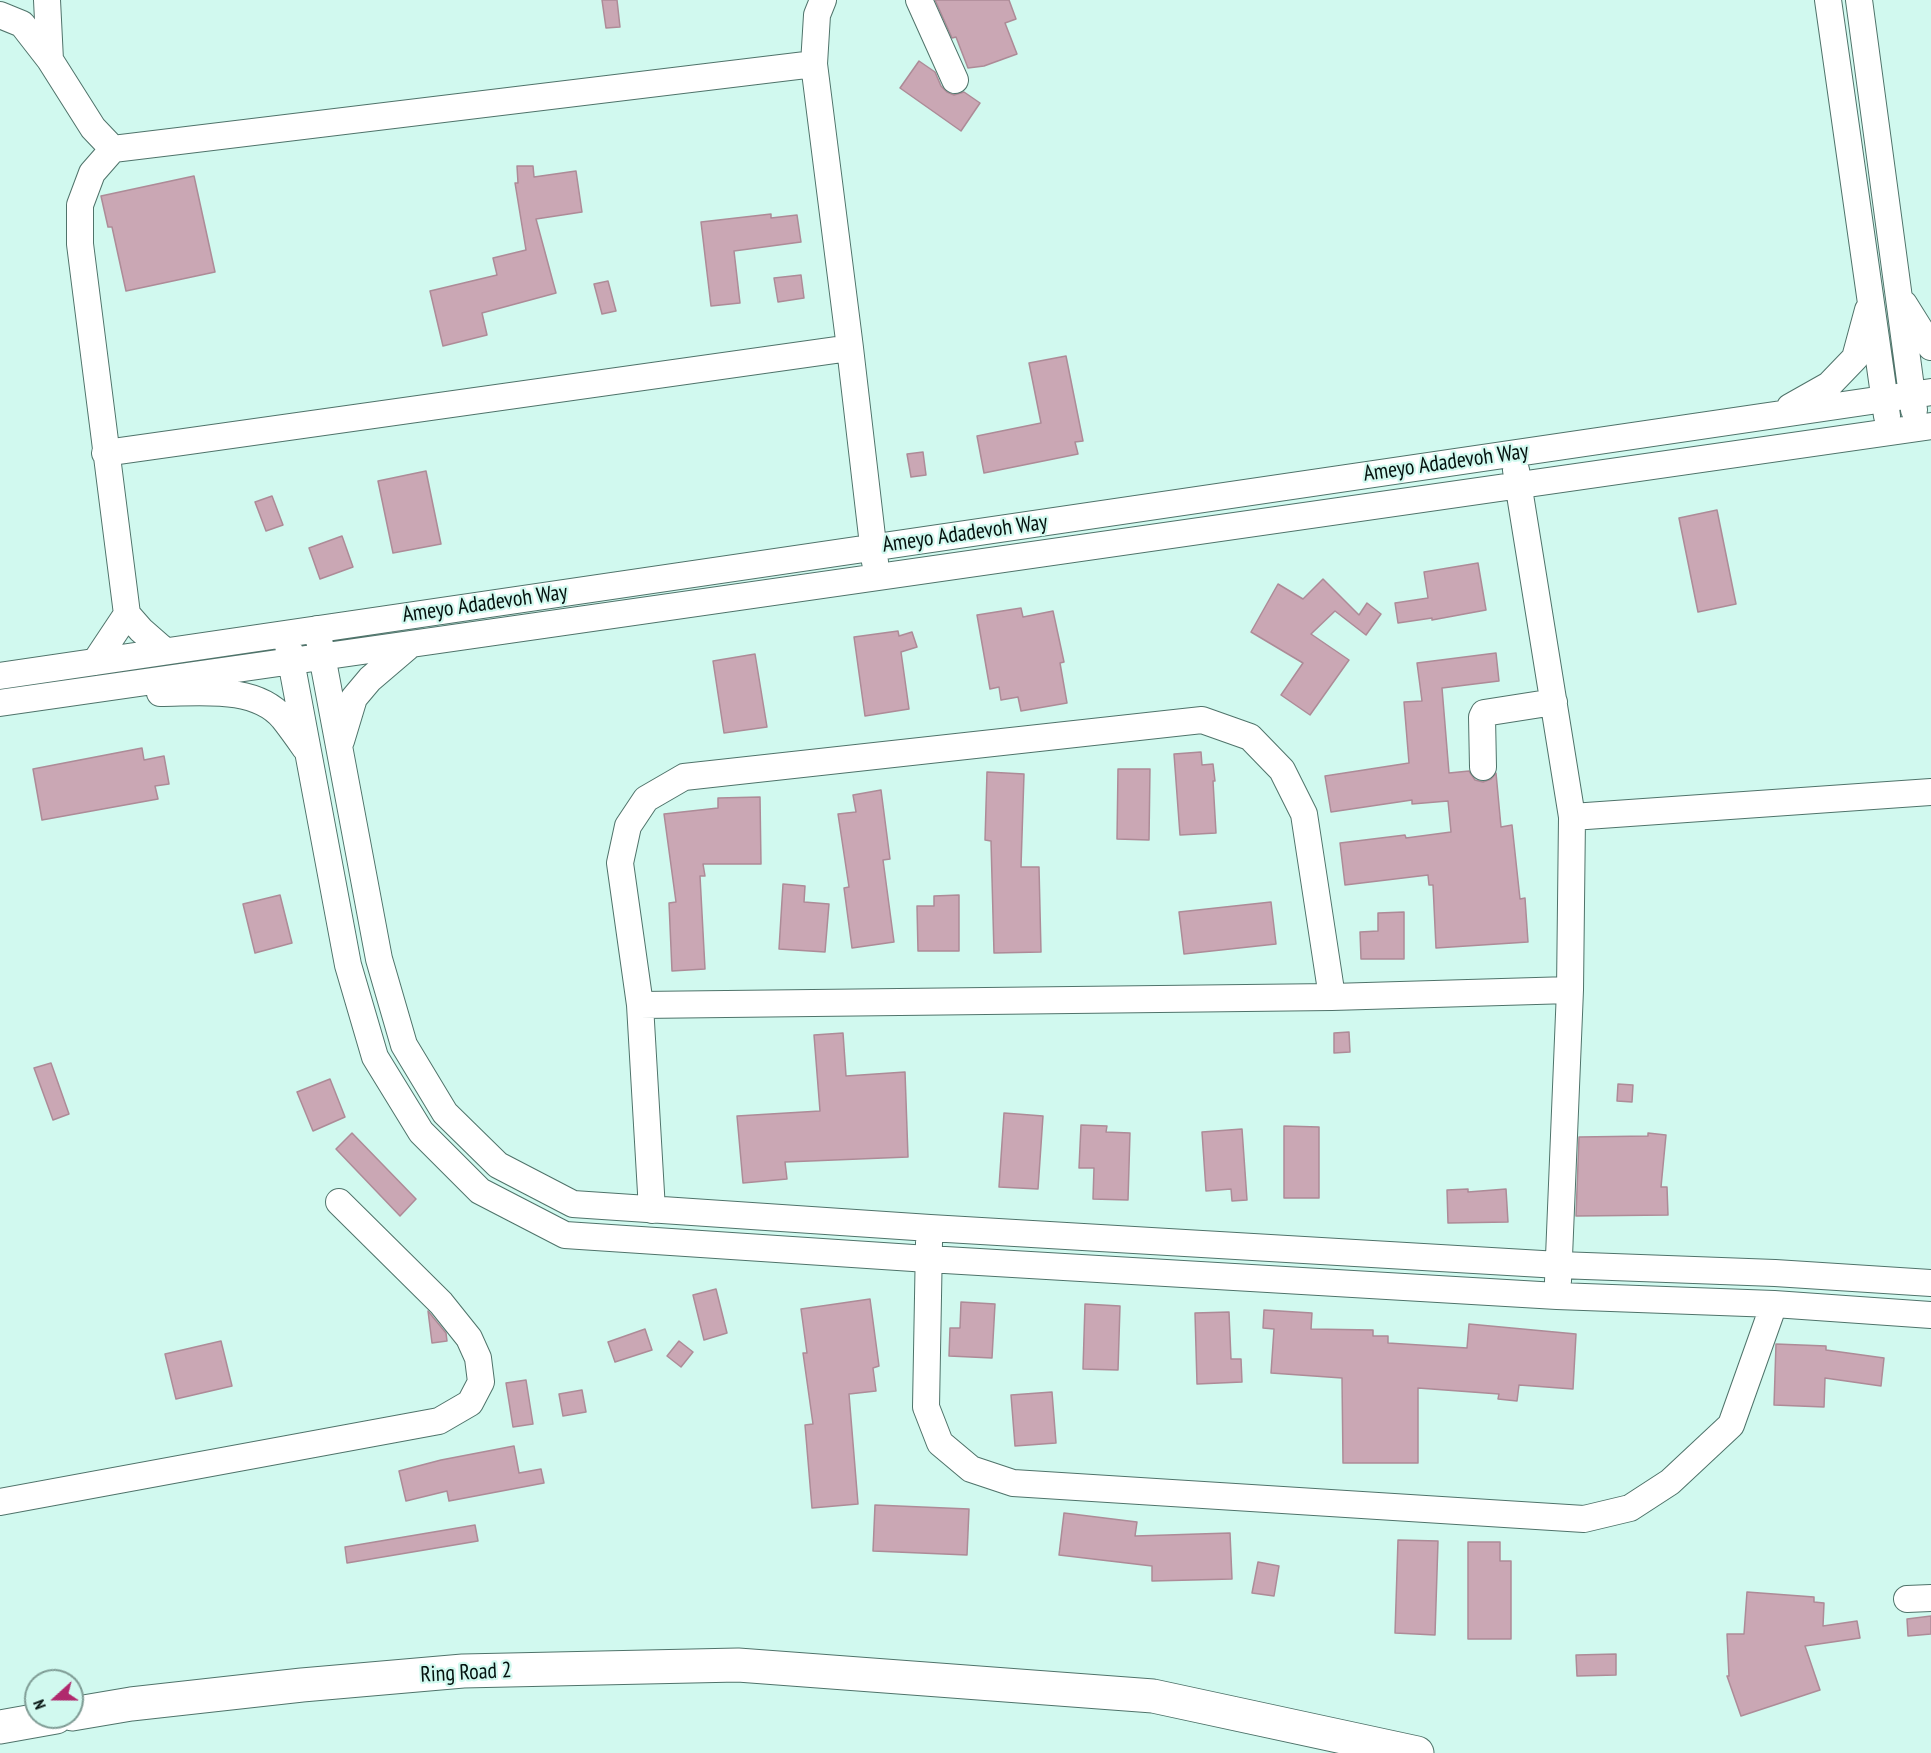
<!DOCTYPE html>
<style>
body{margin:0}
#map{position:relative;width:1931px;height:1753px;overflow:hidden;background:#d1f9ef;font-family:"PT Sans Narrow",sans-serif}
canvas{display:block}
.north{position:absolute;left:24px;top:1669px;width:60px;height:60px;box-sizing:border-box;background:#d1f9ef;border:2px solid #7f9c95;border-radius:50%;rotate:249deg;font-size:16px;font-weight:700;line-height:24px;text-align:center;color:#04110e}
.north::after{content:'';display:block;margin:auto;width:21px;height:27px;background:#b0296d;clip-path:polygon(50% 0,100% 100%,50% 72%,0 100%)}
</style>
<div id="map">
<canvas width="1931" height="1753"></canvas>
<div class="north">N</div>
</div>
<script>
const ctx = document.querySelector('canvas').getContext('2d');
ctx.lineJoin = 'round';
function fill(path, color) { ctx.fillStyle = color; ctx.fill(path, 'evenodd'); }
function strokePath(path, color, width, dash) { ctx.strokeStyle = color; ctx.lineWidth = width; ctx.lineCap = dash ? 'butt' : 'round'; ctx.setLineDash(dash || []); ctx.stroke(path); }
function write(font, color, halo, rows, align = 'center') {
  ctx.font = font + ' "PT Sans Narrow",sans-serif'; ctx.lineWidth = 4.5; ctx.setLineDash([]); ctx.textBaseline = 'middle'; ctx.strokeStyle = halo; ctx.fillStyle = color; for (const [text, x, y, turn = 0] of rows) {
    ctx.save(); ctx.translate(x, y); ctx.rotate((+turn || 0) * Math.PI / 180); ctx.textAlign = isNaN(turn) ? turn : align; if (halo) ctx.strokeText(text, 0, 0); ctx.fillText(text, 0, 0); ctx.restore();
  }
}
const building = new Path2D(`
 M602,0H617L620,27L606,28Z
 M935,0H1009L1016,19L1005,23L1017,54L984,66L968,68L956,37L952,38Z
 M919,61L935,72L941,86L947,92L954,95L964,92L980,103L961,131L900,88Z
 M517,166H533L534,177L576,171L582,212L536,219L556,293L482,313L487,335L443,346L430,291L497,275L493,258L526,250L515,183H518Z
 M194,176L215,272L126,291L112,227H108L101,196Z
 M771,214V218L797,215L801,242L734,251L740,303L711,306L701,222Z
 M801,275L804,298L778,302L774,278Z
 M608,281L616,311L602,314L594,284Z
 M1066,356L1083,441L1075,442L1078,454L984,473L977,436L1041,423L1029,363Z
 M923,452L926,475L911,477L907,454Z
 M426,471L441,544L393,553L378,481Z
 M272,496L283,525L266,531L255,502Z
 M1717,510L1736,604L1698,612L1679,518Z
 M342,536L353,567L320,579L309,548Z
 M1478,563L1486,610L1432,620V618L1398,623L1395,603L1428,598L1424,572Z
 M1323,579L1359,615L1367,603L1381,614L1366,635L1335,611L1311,634L1349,660L1310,715L1281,695L1303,663L1251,632L1278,584L1303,599Z
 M1021,608L1023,617L1053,611L1064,662L1060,663L1067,703L1021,711L1018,697L1001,700L999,687L990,689L977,615Z
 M898,631L899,636L912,632L917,647L901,652L909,709L865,716L854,637Z
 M1496,653L1499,681L1442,688L1449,773L1469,771L1475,780L1483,782L1491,779L1496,773L1501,827L1512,825L1520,899L1525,898L1528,942L1436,948L1433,885H1429L1428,875L1345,885L1340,843L1405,835L1406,838L1451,832L1448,801L1412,804V800L1331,812L1325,776L1409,763L1404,702L1422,701L1417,663Z
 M755,654L767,727L724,733L713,661Z
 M142,748L144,760L164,756L169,784L155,786L158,799L42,820L33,769Z
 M1201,752L1202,765L1213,764L1215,781H1213L1216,833L1180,835L1174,754Z
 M1118,769H1150L1149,840L1117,839Z
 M987,772L1024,774L1021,867H1039L1041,952L994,953L991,841L985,840Z
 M881,790L890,859L883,860L894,942L852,948L844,888L849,887L838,814L856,812L853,795Z
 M760,797L761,864H703L705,876H700L705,969L672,971L669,903L676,902L664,814L718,808V798Z
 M783,884L805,886L804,902L829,904L825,952L779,949Z
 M280,895L292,943L255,953L243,904Z
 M959,895V951H918L917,906H934V896Z
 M1271,902L1276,944L1184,954L1179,912Z
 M1404,912V959H1361L1360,932L1378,931V913Z
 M1349,1032L1350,1052L1334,1053V1033Z
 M843,1033L846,1076L905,1072L908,1157L785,1162L787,1179L743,1183L737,1116L820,1111L814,1035Z
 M51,1063L69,1114L53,1120L34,1068Z
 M330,1079L345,1117L313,1131L297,1092Z
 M1618,1084L1633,1085L1632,1102L1617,1101Z
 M1004,1113L1043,1116L1038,1189L999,1187Z
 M1081,1125L1107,1126L1106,1132L1130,1133L1128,1200L1093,1199L1094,1168H1079Z
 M1284,1126L1319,1127V1198H1284Z
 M1242,1129L1247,1200L1232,1201L1231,1189L1206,1191L1202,1132Z
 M352,1133L416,1199L400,1216L336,1149Z
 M1648,1133L1666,1135L1661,1187H1667L1668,1215L1576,1216L1579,1137L1648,1136Z
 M1468,1189V1192L1506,1189L1508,1222L1448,1223L1447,1190Z
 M716,1289L727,1333L704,1340L693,1295Z
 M870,1299L879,1366L873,1368L876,1391L849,1394L858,1504L812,1508L805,1425L813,1424L803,1353H807L801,1309Z
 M961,1302L995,1304L992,1358L949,1356L950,1328H960Z
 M1085,1304L1120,1306L1118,1370L1083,1369Z
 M1264,1310L1312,1313L1311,1329L1373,1330V1336H1388V1343L1467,1348L1469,1324L1576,1334L1573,1389L1519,1385L1517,1401L1498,1399L1499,1394L1418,1388V1463H1343L1342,1378L1271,1373L1274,1329L1263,1328Z
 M428,1311L446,1333L447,1341L432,1343Z
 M1229,1312L1231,1359H1241L1242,1382L1197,1384L1195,1313Z
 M645,1329L652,1350L615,1362L608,1342Z
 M221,1341L232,1386L176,1399L165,1354Z
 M679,1341L693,1352L681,1367L667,1356Z
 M1776,1344L1826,1346V1350L1884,1358L1881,1386L1825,1378L1824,1407L1774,1405Z
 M526,1380L533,1424L513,1427L506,1383Z
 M582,1390L586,1412L563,1416L559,1394Z
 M1052,1392L1056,1443L1015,1446L1011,1395Z
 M514,1446L519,1473L541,1469L544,1483L449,1501L447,1491L406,1501L399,1471L441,1460Z
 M875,1505L969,1509L967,1555L873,1551Z
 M1064,1513L1137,1522L1135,1536L1230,1533L1232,1579L1152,1581V1566L1059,1555Z
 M475,1525L478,1541L347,1563L345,1547Z
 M1398,1540L1438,1541L1435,1635L1395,1633Z
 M1468,1542H1500V1561H1511V1639H1468Z
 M1258,1562L1279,1566L1274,1596L1252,1593Z
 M1747,1592L1814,1597V1602L1824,1603L1823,1626L1857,1621L1860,1638L1805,1646L1820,1690L1741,1716L1727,1676H1729L1727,1634H1744Z
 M1931,1616V1634L1908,1636L1907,1619Z
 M1616,1654V1675L1577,1676L1576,1655Z`);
const minor = new Path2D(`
 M47,0L50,60
 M823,0L817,15L814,64L850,348L875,562
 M919,0L955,80
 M1828,0L1887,416
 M1859,0L1914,410
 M0,15L22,24L50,60L93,128L113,149
 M1904,304L1931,347
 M1790,407L1829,385L1855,358L1868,310
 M105,453L850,348
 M1516,470L1572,817L1570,990L1558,1281
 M317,629L379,959L404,1045L445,1113L498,1165L573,1204L930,1228L1559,1265L1775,1273L1931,1283
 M286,634L348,965L375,1057L421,1132L480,1191L565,1235L928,1259L1557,1296L1774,1304L1931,1315
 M165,651L141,630L127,614L80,244V205L92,173L113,149L814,64
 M95,662L127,614
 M0,676L1931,392
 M160,693C200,693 255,685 283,718C291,728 298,738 305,748
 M0,703L1931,426
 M341,741L354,698L370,679L411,644
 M1483,767L1482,717L1484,713L1554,702
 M1572,817L1931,792
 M640,1005L1332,997L1570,990
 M652,1210L640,1005L620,863L628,826L646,799L684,777L1202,720L1250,737L1282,770L1304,814L1332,997
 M929,1242L926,1407L940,1443L971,1469L1013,1483L1584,1519L1630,1508L1670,1482L1731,1425L1774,1304
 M0,1502L439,1421L470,1403L481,1382L478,1358L469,1338L441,1303L339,1202
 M1907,1599L1931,1598`);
const major = new Path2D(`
 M72,1714L131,1704L302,1685L463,1671L738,1665L1153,1696L1417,1753
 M0,1727L56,1717`);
const streetNames = [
 ["Ameyo Adadevoh Way",1446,463,-8],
 ["Ameyo Adadevoh Way",965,534,-8],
 ["Ameyo Adadevoh Way",485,604,-8],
 ["Ring Road 2",466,1673,-3]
];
fill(building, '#caa7b4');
strokePath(building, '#ad8b97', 1.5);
strokePath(minor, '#4f736a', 28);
strokePath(major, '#4f736a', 35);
strokePath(minor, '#fff', 26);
strokePath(major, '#fff', 33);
write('22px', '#04110e', '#d1f9ef', streetNames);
</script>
